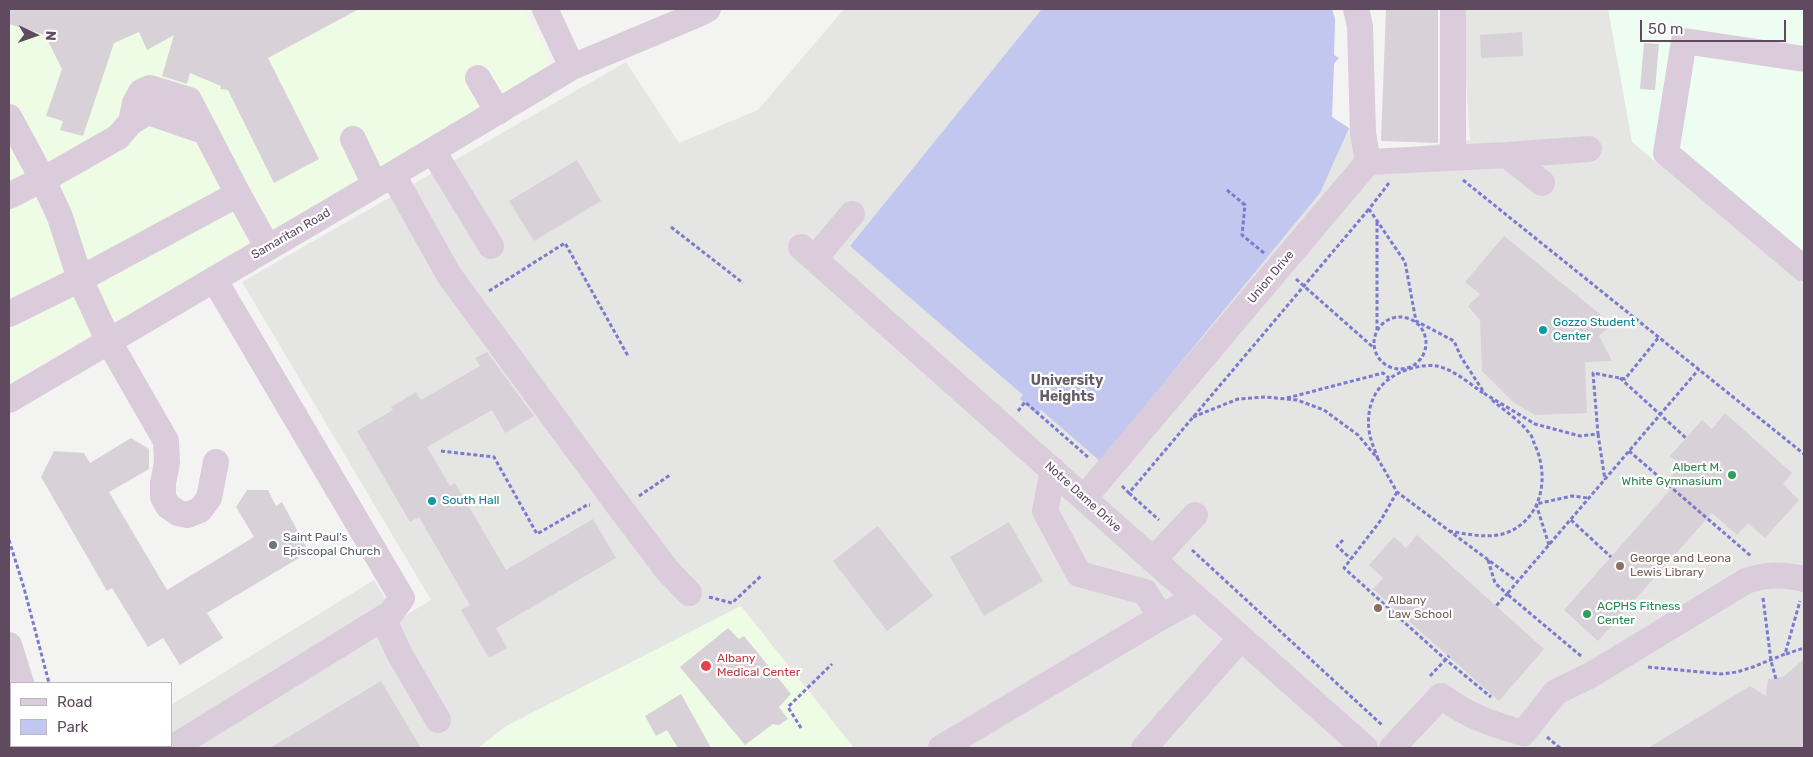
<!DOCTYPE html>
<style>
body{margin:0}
#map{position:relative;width:1813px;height:757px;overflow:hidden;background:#f3f4f2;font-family:Rubik,sans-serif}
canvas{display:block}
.frame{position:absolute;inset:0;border:10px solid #5f4a60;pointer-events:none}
.legend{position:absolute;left:10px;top:682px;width:162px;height:65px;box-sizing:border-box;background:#fff;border:1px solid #bfb7bf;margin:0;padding:6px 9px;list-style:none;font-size:15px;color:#5f4a60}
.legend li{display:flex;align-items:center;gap:10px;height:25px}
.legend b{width:25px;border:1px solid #bfb7bf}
.north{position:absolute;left:10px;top:10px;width:50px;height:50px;-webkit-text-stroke:4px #fff;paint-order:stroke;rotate:93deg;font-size:14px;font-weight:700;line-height:20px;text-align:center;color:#5f4a60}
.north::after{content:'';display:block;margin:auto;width:18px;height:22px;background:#5f4a60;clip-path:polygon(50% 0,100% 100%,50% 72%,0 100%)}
.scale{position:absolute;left:1640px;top:20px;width:146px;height:22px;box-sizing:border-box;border:2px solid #5f4a60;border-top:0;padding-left:6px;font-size:15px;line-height:18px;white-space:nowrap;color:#5f4a60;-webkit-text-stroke:4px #fff;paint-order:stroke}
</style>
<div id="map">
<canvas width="1813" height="757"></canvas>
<div class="frame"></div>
<ul class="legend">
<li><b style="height:6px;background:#dbccdb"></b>Road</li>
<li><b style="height:14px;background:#c2c7f0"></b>Park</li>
</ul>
<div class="north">N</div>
<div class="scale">50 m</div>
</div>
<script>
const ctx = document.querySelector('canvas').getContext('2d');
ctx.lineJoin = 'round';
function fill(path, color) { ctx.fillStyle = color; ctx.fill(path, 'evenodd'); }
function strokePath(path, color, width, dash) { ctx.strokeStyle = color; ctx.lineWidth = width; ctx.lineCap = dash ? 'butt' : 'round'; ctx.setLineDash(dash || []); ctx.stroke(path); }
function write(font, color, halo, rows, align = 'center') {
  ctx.font = font + ' Rubik,sans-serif'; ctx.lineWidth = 4.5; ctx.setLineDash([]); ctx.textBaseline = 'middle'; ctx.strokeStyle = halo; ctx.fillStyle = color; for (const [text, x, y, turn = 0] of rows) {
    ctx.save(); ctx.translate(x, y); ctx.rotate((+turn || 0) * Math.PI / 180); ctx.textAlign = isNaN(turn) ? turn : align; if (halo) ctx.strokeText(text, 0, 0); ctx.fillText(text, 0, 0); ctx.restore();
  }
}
const commercial = new Path2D(`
 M1608,9H1804V285L1632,142Z`);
const education = new Path2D(`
 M844,9H1332L1335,19L1332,117L1383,151L1470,140L1461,9H1608L1632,142L1804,285V748H854L740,606L478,748H101L105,746H171V705L374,580L398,620L431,600L242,282L626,62L679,143L758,110Z`);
const medical = new Path2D(`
 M9,9H523L548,53L545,72L9,383Z
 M741,606L854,748H478L506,726Z`);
const green = new Path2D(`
 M1042,9H1332L1335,19L1334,55L1339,58L1334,64L1332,117L1349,128L1320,193L1100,461L1041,410L1037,415L1020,399L1023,395L850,246Z`);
const building = new Path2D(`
 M9,9H359L268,58L319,159L274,183L228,90L220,89L221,86L190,73L187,84L162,76L174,35L147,50L139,32L114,43L83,136L60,130L63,121L46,116L62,69L45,35L9,24Z
 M1386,9H1438V143L1381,141Z
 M1522,32L1523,56L1481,58L1480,35Z
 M1644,43L1659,44L1655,90L1640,89Z
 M577,160L601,201L534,241L509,201Z
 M1504,236L1612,324L1599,336L1612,361L1585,362L1587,413L1535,415L1513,402L1482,371L1480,320L1468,306L1480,294L1465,282Z
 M487,352L534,416L505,433L492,410L427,447L450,486L455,483L506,570L593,519L616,558L496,628L507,648L489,658L461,610L470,605L419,517L410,522L357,431L393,410L391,407L416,392L421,400L480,366L475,358Z
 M1725,413L1792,473L1783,484L1799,500L1765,538L1748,523L1737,535L1712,513L1598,641L1564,610L1677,482L1671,476L1681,465L1670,456L1702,420L1712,429Z
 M131,438L149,449V469L109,492L167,590L254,537L236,507L247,490H268L276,506L282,502L309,552L207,613L223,638L180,665L163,638L148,647L112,588L107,591L41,477L54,451L84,453L90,463Z
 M1009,522L1043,581L984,616L950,557Z
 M878,526L933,596L887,631L833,561Z
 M1417,535L1544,649L1499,701L1373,589L1383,578L1369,565L1394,537L1406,548Z
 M728,628L739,639L744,636L791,694L779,707L788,719L779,725L773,724L745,745L680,667Z
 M1804,659V748H1648L1750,686L1766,696L1768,679L1783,677Z
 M381,681L421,748H270Z
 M681,694L711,748H678L667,730L656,736L645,716Z`);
const path = new Path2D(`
 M1463,180L1804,454
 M1389,183L1369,209L1405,262L1416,321L1454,341L1461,357L1485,394L1535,424L1580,436L1598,434L1593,373L1625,379L1659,337
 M1227,190L1245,205L1242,235L1264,253
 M1377,222V330
 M671,227L743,283
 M1296,279L1374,348
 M489,291L565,243L628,356
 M1374 343a26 26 0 1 1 52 0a26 26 0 1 1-52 0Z
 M1620,378L1686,438
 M1287,398L1383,373L1389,378
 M1018,411L1025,402L1089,458
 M1193,417L1238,399L1266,397L1297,400L1324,410L1358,435L1378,459L1397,492L1518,582
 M1598,434L1605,480
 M441,451L494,457L537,534L587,505H590
 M1629,451L1752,557
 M1378,459C1375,450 1370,440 1369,430C1366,405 1376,384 1399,373C1409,368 1425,364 1437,366C1454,370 1469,383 1483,393
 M1122,486L1129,493L1369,209
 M1397,492L1381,520L1344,568L1445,659L1491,697
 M1129,493L1159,520
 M639,496L670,475
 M1571,520L1611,557
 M1449,531C1466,534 1488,539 1506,533C1543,519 1550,476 1534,443C1533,440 1532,435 1529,433C1522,422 1502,409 1492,400
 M9,540L24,588L49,683
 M1343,540L1337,546L1351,559
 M1549,545L1536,504L1572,496L1588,498
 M1192,550L1382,725
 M1488,560L1495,583L1507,594L1496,606
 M709,597L732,603L761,576
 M1763,598L1771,661L1776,679
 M1786,654L1804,648
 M1581,656L1507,594L1699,369
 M1648,667L1721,674L1737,672L1753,667L1785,654L1800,601
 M1430,676L1449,656
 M801,728L788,707L832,664
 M1547,737L1560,748`);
const minor = new Path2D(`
 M545,9L572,67
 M1356,9L1360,26L1363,133L1368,162
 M1453,9V157
 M1804,59L1684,41L1666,153L1804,269
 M478,78L498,112
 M9,117L42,178L60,217L80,279L108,340L166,441L167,463L163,483V497L168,506L178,513L187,515L200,510L209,498L216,462
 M131,122L148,112L206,132
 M353,139L375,185
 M433,151L491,246
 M393,175L449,275L621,509L667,570L689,593
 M1542,183L1507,155L1589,149
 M9,196L55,173L118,137L131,122L135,103L141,92L150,88L189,100L238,194
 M801,247L1365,748
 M815,258L852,214
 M9,314L80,279L238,194L268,248
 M9,400L380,182L572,67L696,15L708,9
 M1053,470L1045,511L1079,574L1145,592L1161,617
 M1084,498L1368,162L1507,155
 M1153,560L1195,515
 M383,618L399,653L438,720
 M9,645L21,683
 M41,746V748
 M172,748L391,613L402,598L214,279
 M941,748L1161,617L1196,598
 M1144,748L1241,638
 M1392,748L1441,696C1468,716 1491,724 1523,733L1556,692L1591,675L1746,581C1766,574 1783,574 1804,579`);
const markers = [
 [1543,330,5,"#0f9aa8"],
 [1732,475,5,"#2e9e5b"],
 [432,501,5,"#0f9aa8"],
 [273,545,5,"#6b7280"],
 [1620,566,5,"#8d6e63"],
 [1378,608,5,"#8d6e63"],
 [1587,614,5,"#2e9e5b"],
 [706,666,6,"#e0444e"]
];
const streetNames = [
 ["Samaritan Road",291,234,-30],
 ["Union Drive",1271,277,-50],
 ["Notre Dame Drive",1083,497,42]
];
const cultureNames = [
 ["Gozzo Student",1553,323],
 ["Center",1553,337],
 ["South Hall",442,501]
];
const leisureNames = [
 ["Albert M.",1722,468],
 ["White Gymnasium",1722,482],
 ["ACPHS Fitness",1597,607,"left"],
 ["Center",1597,621,"left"]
];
const worshipNames = [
 ["Saint Paul's",283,538],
 ["Episcopal Church",283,552]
];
const educationNames = [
 ["George and Leona",1630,559],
 ["Lewis Library",1630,573],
 ["Albany",1388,601],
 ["Law School",1388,615]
];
const healthNames = [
 ["Albany",717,659],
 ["Medical Center",717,673]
];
const neighbourhoodNames = [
 ["University",1067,381],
 ["Heights",1067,397]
];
fill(commercial, '#eefdf1');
fill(education, '#e5e5e4');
fill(medical, '#eefbe5');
fill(green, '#c2c7f0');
fill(building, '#d9d1d8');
strokePath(path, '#7b7ace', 3, [4, 2.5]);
strokePath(minor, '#dbccdb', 26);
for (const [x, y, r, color] of markers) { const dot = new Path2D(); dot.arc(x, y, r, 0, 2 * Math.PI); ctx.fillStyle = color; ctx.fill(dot); strokePath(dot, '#fff', 2); }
write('12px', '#5f4a60', '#fff', streetNames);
write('12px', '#0d838f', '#fff', cultureNames, 'left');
write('12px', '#27864d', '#fff', leisureNames, 'right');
write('12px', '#5b616d', '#fff', worshipNames, 'left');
write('12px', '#785e54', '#fff', educationNames, 'left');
write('12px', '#be3a42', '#fff', healthNames, 'left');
write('bold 14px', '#675e67', '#fff', neighbourhoodNames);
</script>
